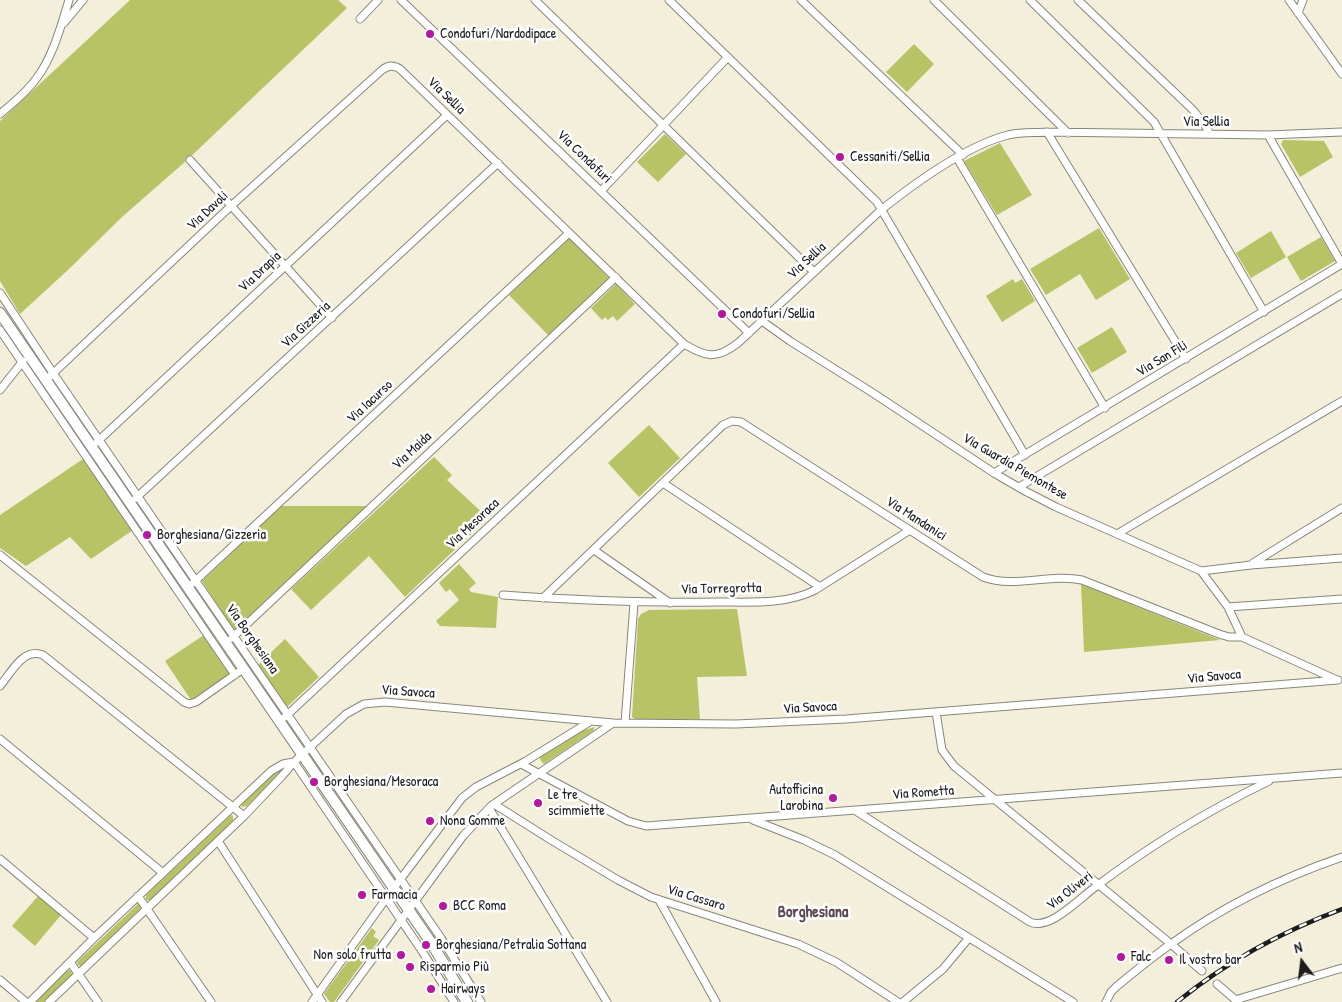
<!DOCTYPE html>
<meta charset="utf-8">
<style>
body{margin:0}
#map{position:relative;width:1342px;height:1002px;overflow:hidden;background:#f3efdb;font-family:"Patrick Hand",sans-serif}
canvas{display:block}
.north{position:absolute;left:1277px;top:937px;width:50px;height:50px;-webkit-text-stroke:4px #fff;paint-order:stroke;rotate:345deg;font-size:14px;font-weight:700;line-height:20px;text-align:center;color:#1c1c1c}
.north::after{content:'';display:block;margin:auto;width:18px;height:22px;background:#1c1c1c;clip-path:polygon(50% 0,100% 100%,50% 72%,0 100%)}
</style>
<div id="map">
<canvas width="1342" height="1002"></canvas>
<div class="north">N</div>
</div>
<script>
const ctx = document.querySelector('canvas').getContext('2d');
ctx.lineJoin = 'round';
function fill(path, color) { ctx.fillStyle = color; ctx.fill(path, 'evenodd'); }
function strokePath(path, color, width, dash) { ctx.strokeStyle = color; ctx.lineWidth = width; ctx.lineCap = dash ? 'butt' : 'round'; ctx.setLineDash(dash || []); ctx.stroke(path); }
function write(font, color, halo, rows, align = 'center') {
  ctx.font = font + ' "Patrick Hand",sans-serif'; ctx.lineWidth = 5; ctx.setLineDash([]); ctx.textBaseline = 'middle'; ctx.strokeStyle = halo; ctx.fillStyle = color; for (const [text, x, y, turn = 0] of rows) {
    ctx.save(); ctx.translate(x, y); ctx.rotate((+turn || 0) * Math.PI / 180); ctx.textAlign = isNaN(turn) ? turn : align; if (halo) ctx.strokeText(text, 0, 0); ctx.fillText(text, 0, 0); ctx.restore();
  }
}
const green = new Path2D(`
 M130,0H338L347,8L186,161L122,217L69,269L20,314L0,281V121Z
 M914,44L934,64L907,92L886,72Z
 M665,134L686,154L658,182L637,162Z
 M1283,140L1324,141L1333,157L1300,177L1281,144Z
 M1000,143L1032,195L997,215L964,161Z
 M1099,228L1130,279L1096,300L1080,274L1046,295L1030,269Z
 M1271,231L1286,257L1251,278L1236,253Z
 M569,237L609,278L549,336L509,295Z
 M1321,237L1335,261L1301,281L1287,257Z
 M1013,279L1015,283L1022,279L1035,301L1002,322L986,296Z
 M616,284L635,304L617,321L613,316L608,320L605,317L602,320L591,308Z
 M1112,327L1127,352L1092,373L1077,348Z
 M649,425L680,458L639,497L608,463Z
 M434,457L452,475L447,480L488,518L405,597L369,556L311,610L291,589Z
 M83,459L133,530L91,559L70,537L26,566L0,548V515Z
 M281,506H367L234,632L202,581Z
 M459,564L476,583L469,589L471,592L498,597L496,628L440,626L436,621L459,600L450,589L446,592L439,583Z
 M1081,584L1220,640L1084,652Z
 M737,609L747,676L697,677L700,719L637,720L632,717L638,619L641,614L649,610Z
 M204,635L230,674L191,700L165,661Z
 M285,639L319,677L287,707L258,665Z
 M595,727L593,731L544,764L541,761L539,756L584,730Z
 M279,767H284V771L247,806L242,807L241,803Z
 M231,815L233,816V821L151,900H146V895Z
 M38,896L61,915L35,946L12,926Z
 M139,903L142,906L140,909L81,966L78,965L77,962L79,960Z
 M372,928L376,932L373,936L379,940L334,1002H330L324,994Z
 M71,970L72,975L44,1002H34L67,971Z`);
const street = new Path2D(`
 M401,0L749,333
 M535,0L814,272
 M669,0L877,202L1025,455
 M801,0L963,155
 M934,0L1068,133
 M1030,0L1154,122L1264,312
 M1078,0L1193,110L1204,124L1210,134
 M1289,0L1342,74
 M1298,13L1303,0
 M360,19L378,0
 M64,23L83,0
 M0,114C13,103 26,93 36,79C53,57 61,26 69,0
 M1047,132L1186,359
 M1268,135L1342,264
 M957,158L1105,408
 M190,160L332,318
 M601,191L728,57
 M0,293L53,373L441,938L481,1002
 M762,321L790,341L873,393L994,473L1025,491L1056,507L1201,571L1228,607L1242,637
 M0,330L235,675
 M46,380L231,206L382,70C388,65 394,65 400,69L684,344C706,357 716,360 738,343L881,210C915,183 965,146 1008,135C1021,132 1034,133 1047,132L1268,135L1342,132
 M0,390L23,361
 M97,442L447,115
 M994,473L1342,264
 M663,483L820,587
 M1019,487L1342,294
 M136,498L498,163
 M1117,534L1342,401
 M594,550L670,603
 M0,555L184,702L189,704L196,702L243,669
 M1253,563L1342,508
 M1201,571L1251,565L1342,558
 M193,583L569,233
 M503,595C574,600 645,603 717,602C749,602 786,605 815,590L910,530
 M543,598L723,425L732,421L741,422L983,577C1015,589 1049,573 1082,580L1219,634L1229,637H1242L1337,680
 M1228,607L1342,599
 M232,638L616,277
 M0,686C11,673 23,647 43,655L244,816
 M936,712L942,750L954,766L1171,944L1202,971
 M285,717L684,344
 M625,723L634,603
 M0,739L163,873
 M294,762L422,951L454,1002
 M521,764L628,821L646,826L1342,773
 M494,804L551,840L618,880L651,897L798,944L836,962L898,1002
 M489,808L607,1002
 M856,811L1030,922C1049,931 1079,899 1094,888C1149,846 1207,811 1269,781
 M753,820L804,840L835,855L1073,1002
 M218,841L322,1002
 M0,859L94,938
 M138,896L211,1002
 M659,900L716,1002
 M70,962L98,1002
 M0,980L26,1002
 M1217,984L1238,1002
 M1235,1000L1342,968
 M30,1002L94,938L271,771L283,764L294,762
 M49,1002L244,816L282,776L294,762L346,714L364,704L385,702L613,723L736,724L846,719L1338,680
 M312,1002L393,889L462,798L476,787L526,761L591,721
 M341,1002L463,836L491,806L613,723
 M903,1002L943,969L968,939
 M1106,1002L1111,992L1116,987C1134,972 1152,957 1171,944C1223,906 1281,878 1342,857`);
const secondary = new Path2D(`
 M0,313L432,944L467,1002`);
const rail = new Path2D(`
 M1177,1002C1226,962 1283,931 1342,909`);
const markers = [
 [430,34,5,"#b5179e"],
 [840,157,5,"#b5179e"],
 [722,314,5,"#b5179e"],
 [147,535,5,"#b5179e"],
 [314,782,5,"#b5179e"],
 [833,798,5,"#b5179e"],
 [538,803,5,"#b5179e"],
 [430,821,5,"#b5179e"],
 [362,895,5,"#b5179e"],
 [443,906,5,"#b5179e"],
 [426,945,5,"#b5179e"],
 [401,955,5,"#b5179e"],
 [1121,957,5,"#b5179e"],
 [1169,960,5,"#b5179e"],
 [410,967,5,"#b5179e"],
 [431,989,5,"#b5179e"]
];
const poiNames = [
 ["Condofuri/Nardodipace",440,34],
 ["Cessaniti/Sellia",850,157],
 ["Condofuri/Sellia",732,314],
 ["Borghesiana/Gizzeria",157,535],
 ["Borghesiana/Mesoraca",324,782],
 ["Autofficina",823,790,"right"],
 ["Larobina",823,806,"right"],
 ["Le tre",548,795],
 ["scimmiette",548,811],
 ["Nona Gomme",440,821],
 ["Farmacia",372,895],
 ["BCC Roma",453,906],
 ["Borghesiana/Petralia Sottana",436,945],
 ["Non solo frutta",391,955,"right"],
 ["Falc",1131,957],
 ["Il vostro bar",1179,960],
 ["Risparmio Più",420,967],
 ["Hairways",441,989]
];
const streetNames = [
 ["Via Sellia",446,96,44],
 ["Via Sellia",1206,122],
 ["Via Condofuri",584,157,44],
 ["Via Davoli",208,211,-43],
 ["Via Sellia",807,261,-43],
 ["Via Drapia",260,272,-43],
 ["Via Gizzeria",306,325,-43],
 ["Via San Fili",1162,359,-31],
 ["Via Iacurso",370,402,-43],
 ["Via Maida",412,451,-43],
 ["Via Guardia Piemontese",1015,467,30],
 ["Via Mandanici",916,519,33],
 ["Via Mesoraca",473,524,-43],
 ["Via Torregrotta",721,589,-1],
 ["Via Borghesiana",252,639,55],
 ["Via Savoca",1214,677,-5],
 ["Via Savoca",408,692,4],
 ["Via Savoca",810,708,-3],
 ["Via Rometta",923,793,-4],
 ["Via Oliveri",1070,891,-37],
 ["Via Cassaro",696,898,17]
];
const quarterNames = [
 ["Borghesiana",813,913]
];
fill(green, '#b7c365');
strokePath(street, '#88867c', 9);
strokePath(secondary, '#88867c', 12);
strokePath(street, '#fff', 7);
strokePath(secondary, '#fff', 10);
strokePath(rail, '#1c1c1c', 4.5);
strokePath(rail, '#fff', 2.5, [8]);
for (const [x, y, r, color] of markers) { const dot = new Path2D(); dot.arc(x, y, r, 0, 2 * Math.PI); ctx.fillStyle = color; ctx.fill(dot); strokePath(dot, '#fff', 2); }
write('14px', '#1c1c1c', '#fff', poiNames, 'left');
write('14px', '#1c1c1c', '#fff', streetNames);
write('bold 16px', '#5c4752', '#fff', quarterNames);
</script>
